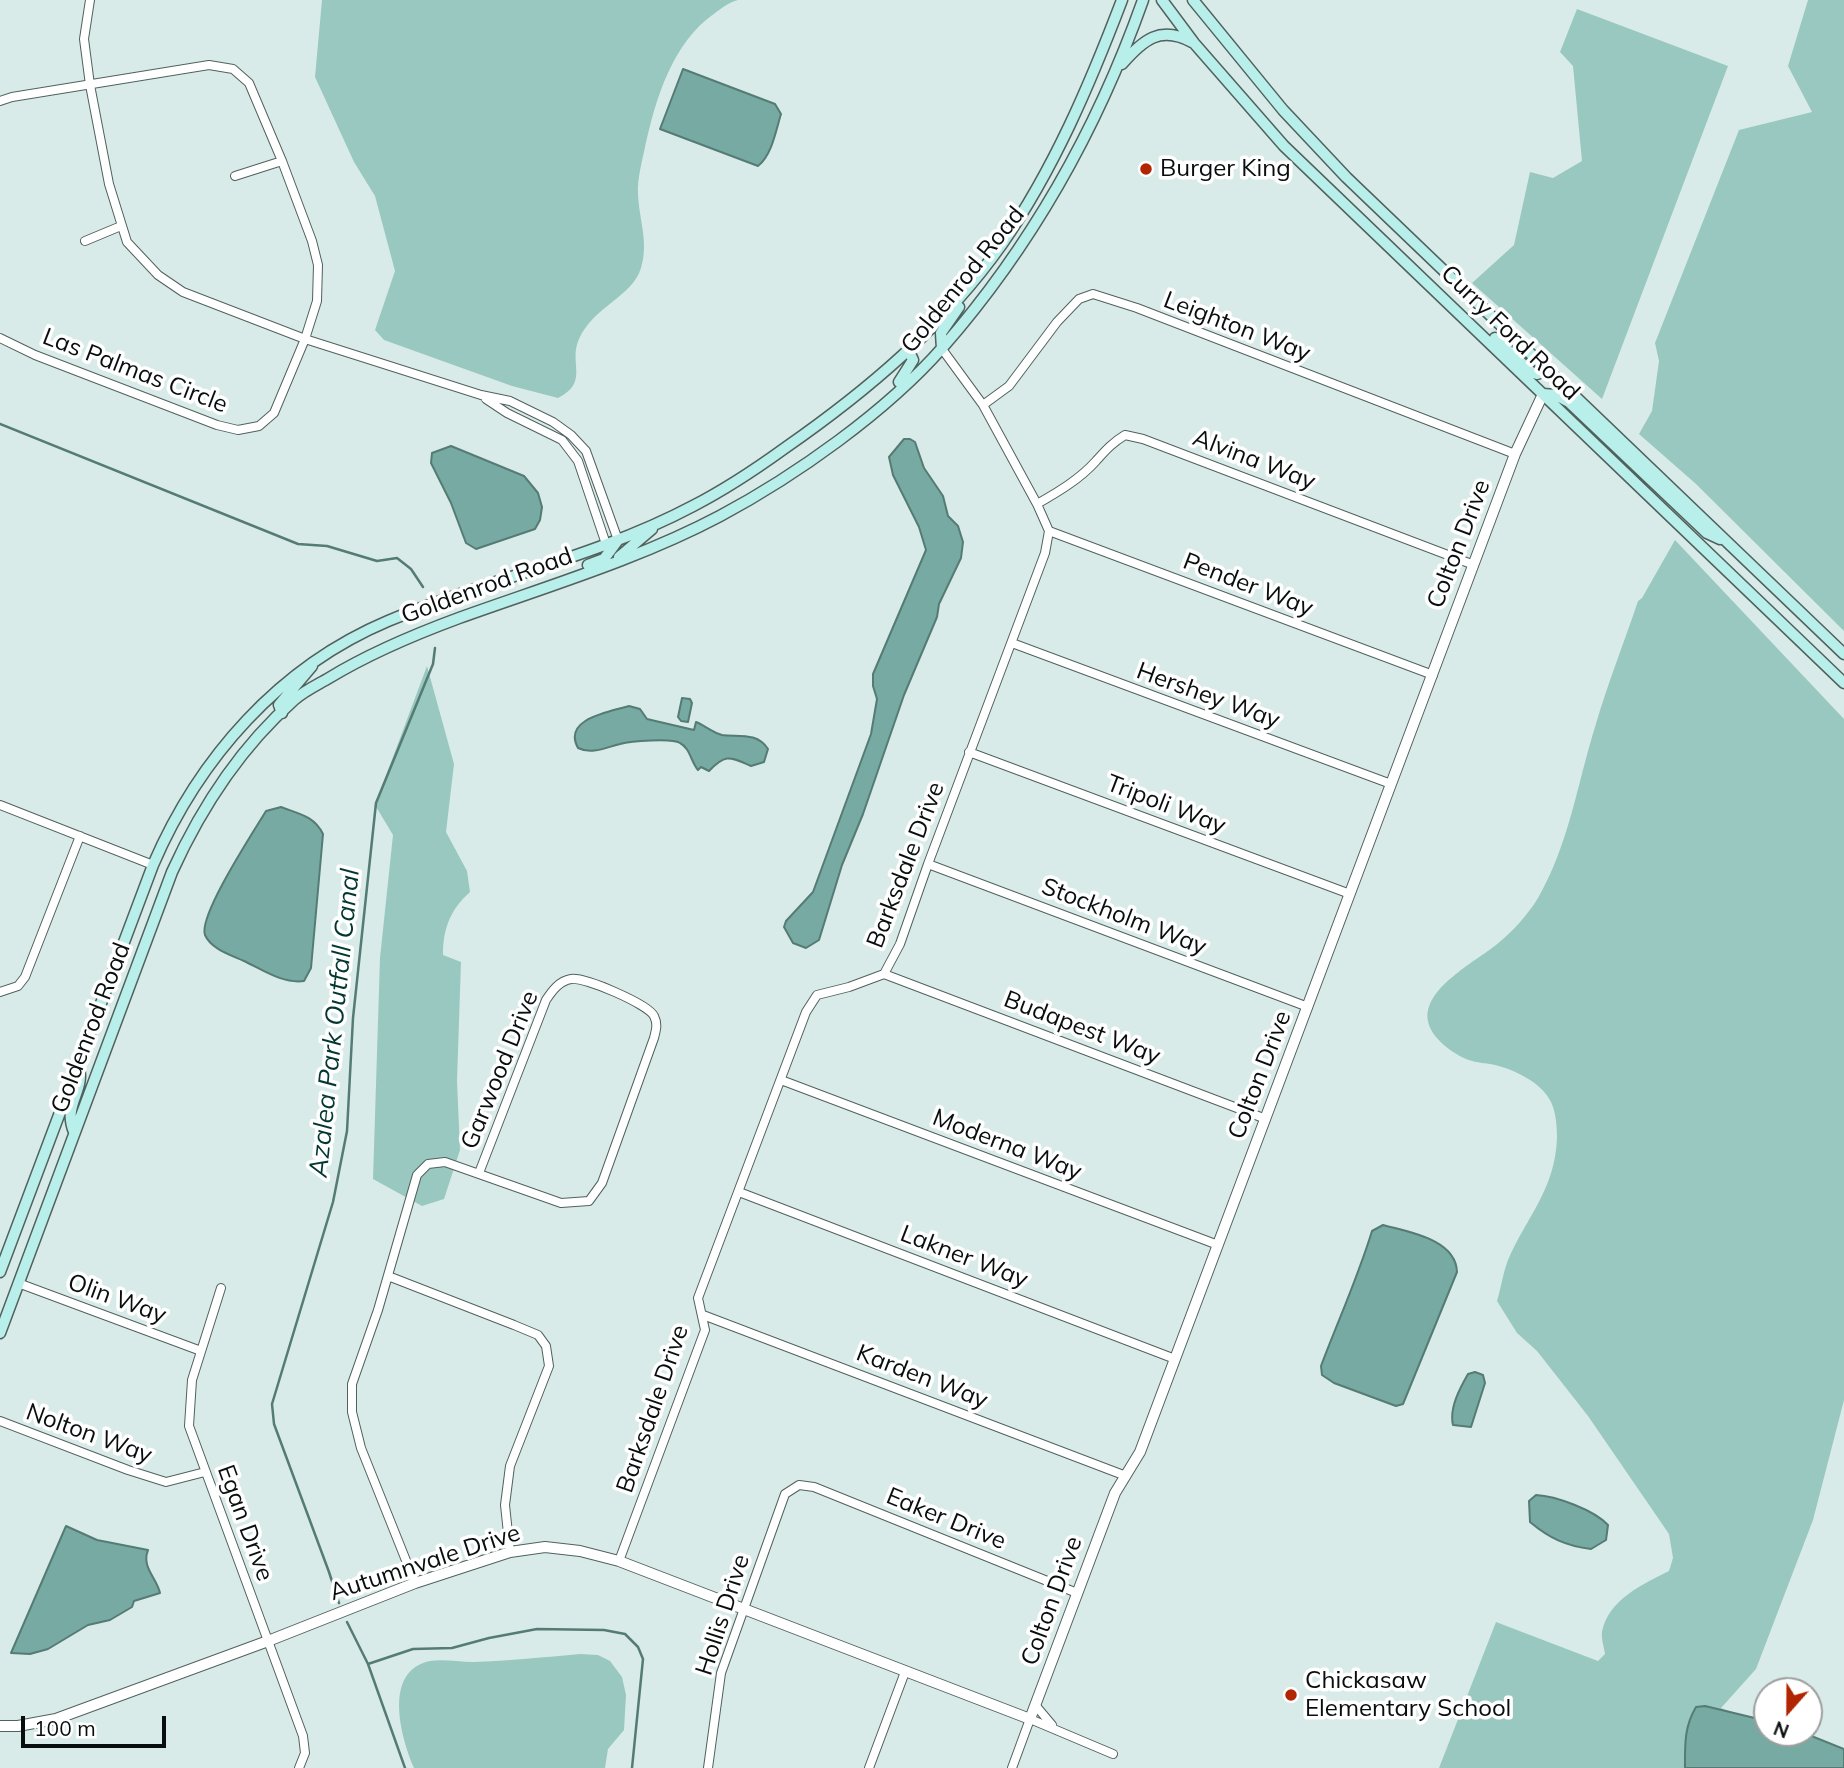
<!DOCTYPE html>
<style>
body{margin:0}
#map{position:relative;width:1844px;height:1768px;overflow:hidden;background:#d9ebe8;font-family:Mulish,sans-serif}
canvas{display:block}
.north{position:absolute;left:1753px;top:1677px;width:70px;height:70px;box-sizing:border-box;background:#fff;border:2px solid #9c9f9e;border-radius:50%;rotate:201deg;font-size:19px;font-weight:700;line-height:28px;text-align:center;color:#080e0d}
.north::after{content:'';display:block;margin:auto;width:24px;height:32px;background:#b12500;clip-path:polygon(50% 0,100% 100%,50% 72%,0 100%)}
.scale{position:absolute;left:21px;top:1716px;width:145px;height:32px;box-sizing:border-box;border:4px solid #080e0d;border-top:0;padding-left:9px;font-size:21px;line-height:24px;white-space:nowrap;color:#080e0d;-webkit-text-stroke:5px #fff;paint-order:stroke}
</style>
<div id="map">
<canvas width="1844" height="1768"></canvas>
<div class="north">N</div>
<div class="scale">100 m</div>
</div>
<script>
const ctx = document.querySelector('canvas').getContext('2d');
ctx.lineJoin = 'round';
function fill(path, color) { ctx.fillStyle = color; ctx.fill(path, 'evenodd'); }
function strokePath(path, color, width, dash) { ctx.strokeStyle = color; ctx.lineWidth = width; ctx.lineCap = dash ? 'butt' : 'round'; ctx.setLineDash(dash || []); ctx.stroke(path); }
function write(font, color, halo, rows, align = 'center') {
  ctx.font = font + ' Mulish,sans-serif'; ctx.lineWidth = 7; ctx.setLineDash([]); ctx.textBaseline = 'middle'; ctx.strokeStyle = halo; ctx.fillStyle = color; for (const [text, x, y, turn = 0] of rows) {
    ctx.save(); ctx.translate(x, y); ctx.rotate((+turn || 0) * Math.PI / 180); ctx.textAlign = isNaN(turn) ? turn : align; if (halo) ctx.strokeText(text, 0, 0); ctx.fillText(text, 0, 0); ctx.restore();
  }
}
const green = new Path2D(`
 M322,0H738C729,2 722,8 715,13C672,43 656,98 645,147C642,162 637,179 638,194C639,220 649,242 641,268C633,296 593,307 579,339C568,363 590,382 558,398L512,386L384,340L375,330L395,271L375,196L354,162L315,77Z
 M1808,0H1844V631L1696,484L1639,434L1652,411L1659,361L1655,343L1739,130L1812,112L1788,66Z
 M1577,9L1728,66L1602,399L1472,283L1514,245L1530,172L1553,178L1582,161L1573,66L1560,52Z
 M1675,540L1844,719V1400L1813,1520L1756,1669L1721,1708L1767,1725V1733L1844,1768H1439L1496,1622L1598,1661L1605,1654C1604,1647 1601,1638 1602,1632C1608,1600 1643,1584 1669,1571L1673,1558L1669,1534L1588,1416L1537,1351L1517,1333L1497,1301C1501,1288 1503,1273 1508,1260C1527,1216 1555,1190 1557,1138C1557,1127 1556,1112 1551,1102C1541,1082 1515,1070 1495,1065C1486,1063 1477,1063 1469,1060C1454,1055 1430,1037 1428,1021C1422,989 1475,962 1496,945C1512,932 1527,916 1538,898C1569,844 1577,785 1595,727C1607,685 1624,643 1638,601L1642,598Z
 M427,666L454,764L446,832L467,871L470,892C450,910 443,929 443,955L461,962L457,1081L460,1150L444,1199L422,1206L373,1179L380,958L393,835L375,805Z
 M580,1654L598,1655L610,1661L622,1677L626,1695L624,1730L608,1749L605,1768H414C401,1738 382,1671 430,1661C443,1659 459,1662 473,1662C509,1661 545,1657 580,1654Z`);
const water = new Path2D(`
 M683,69L775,104L781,114C776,130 772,155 758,166L660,129Z
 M904,439H910L915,442L924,468L943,496L948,516L958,526L963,542L961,558L939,604L937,617L904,695L863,814L842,865L819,940L806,948L793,943L784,927L786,921L813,892L871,734L877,699L873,686V674L926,550L919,527L893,475L889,457Z
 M451,446L524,476L538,493L542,507L540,520L535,529L476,549L466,543L451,503L431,463L432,453Z
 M682,698L690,699L692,703L688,722L681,721L678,717Z
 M629,706L640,709L647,719L694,730L696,722C704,725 713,733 722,735C739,737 757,732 768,749L764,762L751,766C730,757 726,753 709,771L701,767L698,770C691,762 690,748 680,743C672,738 631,741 620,744C607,747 592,755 578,748C562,719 609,712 629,706Z
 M281,807C299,814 314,816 323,834L311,968L304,981C283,984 263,970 244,961C231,955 211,949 205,935C198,916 254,831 266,811Z
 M1383,1225C1408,1232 1456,1239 1457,1272L1403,1404L1396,1406L1334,1383L1322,1375L1321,1366C1338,1321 1358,1277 1372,1231Z
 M1475,1372L1483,1375L1485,1383L1471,1427L1453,1425C1449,1408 1460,1388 1468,1374Z
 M1536,1495C1556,1496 1594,1510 1608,1525L1606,1540L1591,1549C1566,1546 1549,1538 1530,1522L1529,1501Z
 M66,1526L97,1540L148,1550C141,1567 157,1578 160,1593L134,1601L132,1607L110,1620L88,1625L48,1649L30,1654L11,1653Z
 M1705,1706L1767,1721V1733H1804L1844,1749V1768H1685C1685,1745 1684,1727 1696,1707Z`);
const stream = new Path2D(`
 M0,424L298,544L327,546L377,561L397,558L411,569L423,587
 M339,1603L329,1572L274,1424L272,1404L333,1202L347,1131L353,1018L376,803L433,664L435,648
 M347,1622L368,1664L405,1768
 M368,1664L413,1649L452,1648L489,1638L537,1629L604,1630L625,1634L638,1647L643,1659L632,1768`);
const minor = new Path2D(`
 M90,0L84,39L90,85L109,184L127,242L158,275L183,292L305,339L481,395L510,401L553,422L571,435L586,451L618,540
 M0,101L12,97L209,65L233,69L249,83L282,161L312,241L318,265L317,301L305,339L274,413L259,426L238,430L217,425L35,355L0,338
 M235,176L282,161
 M85,241L121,226
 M486,399L507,413L562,440L578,461L606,544
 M983,405L1009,386L1057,322L1079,299L1093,294L1137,308L1515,454
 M1037,504C1058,492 1080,479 1096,461C1106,450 1112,443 1125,435L1143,439L1474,565
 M1049,531L1433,675
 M1012,643L1391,784
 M969,752L1350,894
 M0,805L153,865
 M928,864L1308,1007
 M884,974L1266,1119
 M0,992L18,986L25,977L80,836
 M781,1080L1218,1245
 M739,1192L1175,1359
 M388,1276L514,1325L538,1335L546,1346L549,1366L510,1466L505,1505L510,1552
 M18,1283L201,1351
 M221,1288L192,1380L189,1426L303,1736L305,1753L299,1768
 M703,1315L1126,1476
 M0,1421L128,1470L166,1482L205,1472
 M619,1561L705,1330L698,1298L806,1012L817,995L849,987L884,974L900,944L928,864L1045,553L1049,531L1037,504L983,405L942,349
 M415,1583L361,1448L352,1412V1384L378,1310L417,1175L428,1164L445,1162L561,1203L589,1201L602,1183L654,1038C656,1030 658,1024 654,1016C648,1004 585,977 571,979C559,981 552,991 546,1000L479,1173
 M1036,1706L1052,1725
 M708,1768L721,1673L785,1494L799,1485L814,1487L1077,1593
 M869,1768L905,1672
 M1012,1768L1030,1719L1113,1754`);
const tertiary = new Path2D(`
 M0,1726H18L56,1719L268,1641L415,1583L510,1552L545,1547L580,1551L619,1561L1030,1719L1115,1493L1140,1452L1515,454L1543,394`);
const secondary = new Path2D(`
 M1162,0L1194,43L1284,146L1844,683
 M1193,0L1283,110L1346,177L1844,654
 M1122,64C1143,40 1160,25 1192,42
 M1495,338L1531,372L1537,374L1547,370
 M942,349L941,333L959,307
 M899,382L913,360L908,349
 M1543,394L1556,395L1569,402L1707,533L1720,539
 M619,557L652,529
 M588,565L604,559L618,540
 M282,713L279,705L312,666
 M74,1132C62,1102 87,1092 78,1063
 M0,1272L153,865C199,758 279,667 388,621C488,579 597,557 693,506C726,489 756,469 785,448C867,391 944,326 1002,244C1054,169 1090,84 1122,0
 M0,1333L172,872C201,808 241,747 294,700C304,691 317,685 329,678C370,653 413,635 459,618C545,587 639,559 720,516C795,476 886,412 943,347C1032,245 1098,127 1143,0`);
const markers = [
 [1146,169,7,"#b12500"],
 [1291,1695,7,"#b12500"]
];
const poiNames = [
 ["Burger King",1160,169],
 ["Chickasaw",1305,1681],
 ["Elementary School",1305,1709]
];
const streetNames = [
 ["Goldenrod Road",963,280,-51],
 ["Leighton Way",1237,327,21],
 ["Curry Ford Road",1510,333,44],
 ["Las Palmas Circle",135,371,21],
 ["Alvina Way",1254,460,21],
 ["Colton Drive",1459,544,-69],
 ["Pender Way",1248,585,21],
 ["Goldenrod Road",487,586,-20],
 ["Hershey Way",1208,696,20],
 ["Tripoli Way",1166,805,21],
 ["Barksdale Drive",906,865,-69],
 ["Stockholm Way",1124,917,21],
 ["Goldenrod Road",91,1028,-69],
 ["Budapest Way",1082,1028,21],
 ["Garwood Drive",500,1070,-68],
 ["Colton Drive",1260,1075,-69],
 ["Moderna Way",1007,1145,21],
 ["Lakner Way",964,1257,21],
 ["Olin Way",117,1299,20],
 ["Karden Way",922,1377,21],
 ["Barksdale Drive",653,1409,-71],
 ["Nolton Way",89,1434,20],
 ["Eaker Drive",946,1519,22],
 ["Egan Drive",245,1523,70],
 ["Autumnvale Drive",425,1563,-18],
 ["Colton Drive",1052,1601,-70],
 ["Hollis Drive",723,1615,-72]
];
const waterNames = [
 ["Azalea Park Outfall Canal",335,1023,-84]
];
fill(green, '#99c8c0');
fill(water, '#76aaa2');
strokePath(water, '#557b75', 2);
strokePath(stream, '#557b75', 2.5);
strokePath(minor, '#51615e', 10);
strokePath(tertiary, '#51615e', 12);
strokePath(secondary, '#51615e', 13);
strokePath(minor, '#fff', 8);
strokePath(tertiary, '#fff', 10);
strokePath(secondary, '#b8efea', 10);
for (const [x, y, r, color] of markers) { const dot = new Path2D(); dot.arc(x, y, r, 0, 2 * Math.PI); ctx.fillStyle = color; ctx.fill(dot); strokePath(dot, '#fff', 2.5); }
write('24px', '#080e0d', '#fff', poiNames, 'left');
write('24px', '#080e0d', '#fff', streetNames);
write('italic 26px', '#023731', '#fff', waterNames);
</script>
